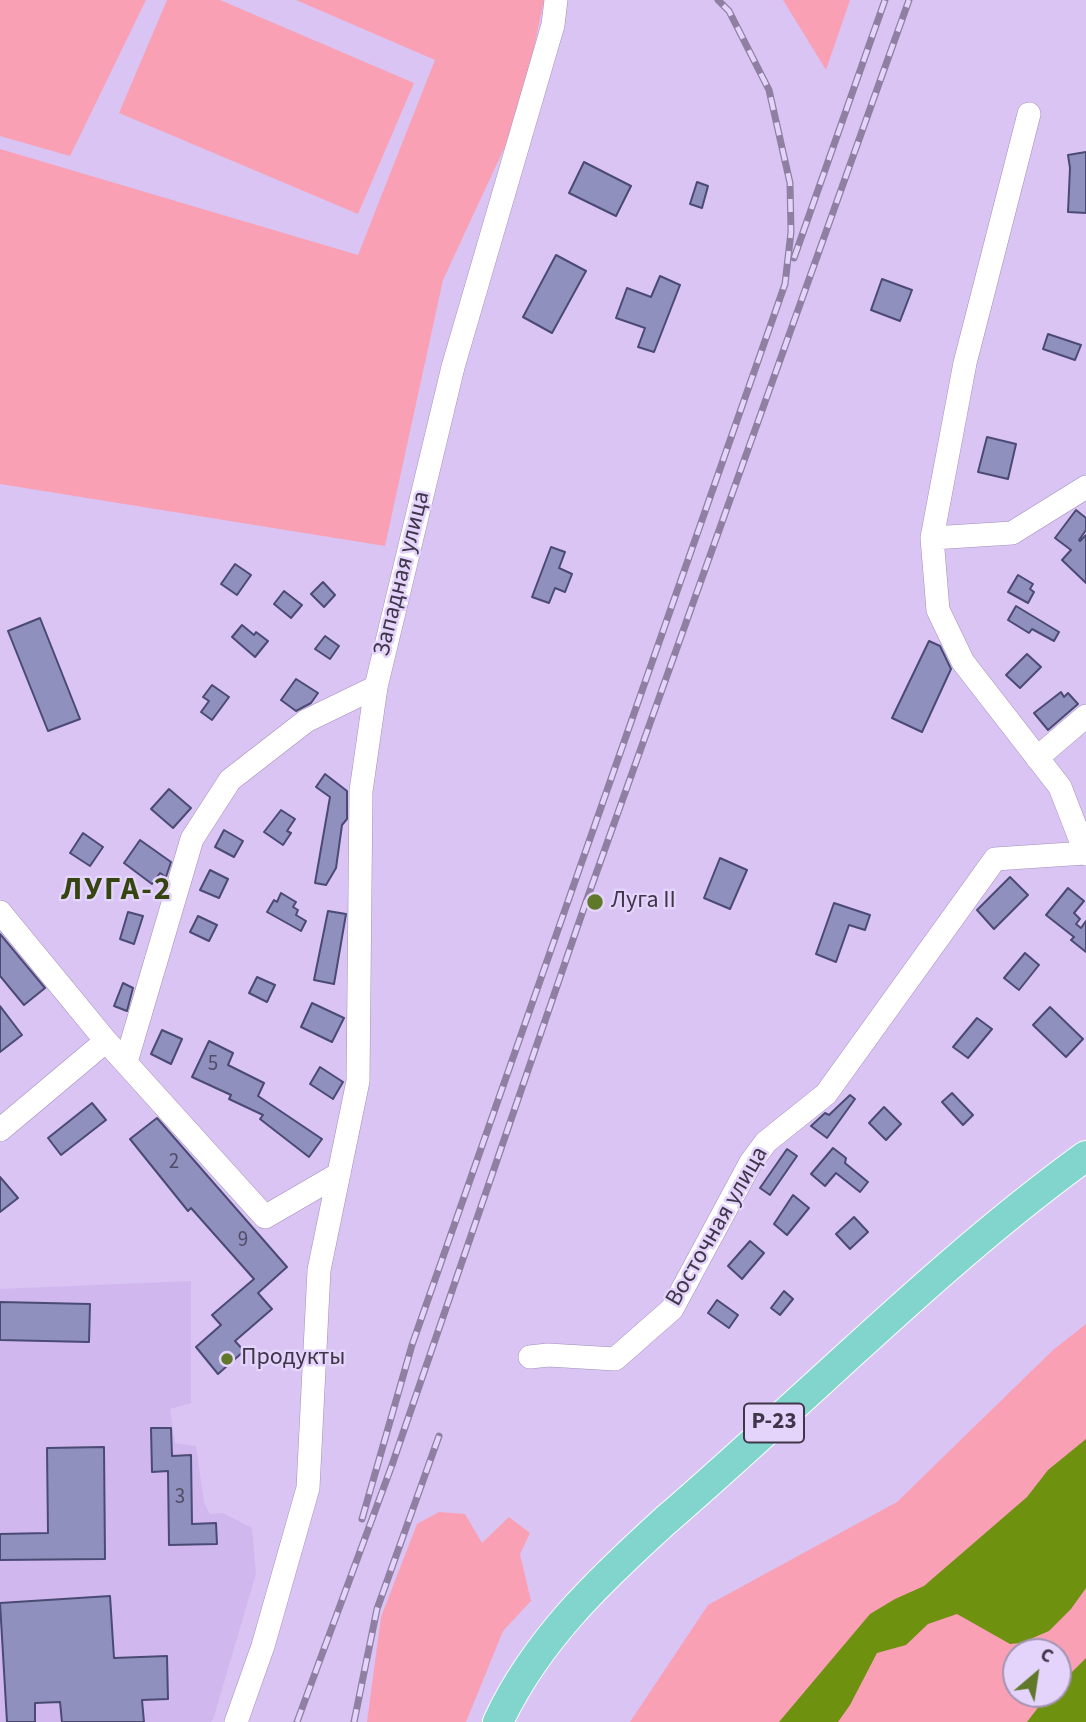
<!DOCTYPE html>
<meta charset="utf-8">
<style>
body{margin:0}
#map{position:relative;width:1086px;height:1722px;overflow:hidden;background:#d9c4f4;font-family:"Source Sans 3",sans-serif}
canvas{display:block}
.north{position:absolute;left:1002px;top:1638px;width:70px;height:70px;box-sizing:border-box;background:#e4d3fb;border:2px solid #a294b4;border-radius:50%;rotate:29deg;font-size:19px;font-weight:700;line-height:28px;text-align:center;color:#3f3649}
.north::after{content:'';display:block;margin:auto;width:24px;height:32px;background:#60782a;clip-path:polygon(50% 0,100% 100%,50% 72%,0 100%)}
</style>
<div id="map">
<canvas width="1086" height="1722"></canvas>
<div class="north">С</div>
</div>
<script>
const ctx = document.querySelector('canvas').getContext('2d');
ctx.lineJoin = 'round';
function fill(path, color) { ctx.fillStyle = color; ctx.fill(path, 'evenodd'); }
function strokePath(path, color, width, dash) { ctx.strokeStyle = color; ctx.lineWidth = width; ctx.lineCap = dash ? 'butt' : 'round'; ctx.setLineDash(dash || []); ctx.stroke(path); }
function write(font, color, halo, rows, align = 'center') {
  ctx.font = font + ' "Source Sans 3",sans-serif'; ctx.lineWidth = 5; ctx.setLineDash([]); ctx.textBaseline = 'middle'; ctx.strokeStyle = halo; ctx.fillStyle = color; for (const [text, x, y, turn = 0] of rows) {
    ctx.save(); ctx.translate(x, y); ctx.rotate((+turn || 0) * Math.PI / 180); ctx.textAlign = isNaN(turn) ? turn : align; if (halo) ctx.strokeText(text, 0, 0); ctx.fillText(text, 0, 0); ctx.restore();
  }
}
const built = new Path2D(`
 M191,1281V1403L170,1409L175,1443L196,1446L204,1503L210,1514L223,1513L252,1528L256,1574L213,1720L211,1722H0V1289Z`);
const green = new Path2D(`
 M0,0H146L70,156L0,136Z
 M167,0H220L414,83L358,214L119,113Z
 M296,0H544L520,114L443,280L385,546L0,484V149L358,255L435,60Z
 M783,0H850L826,70Z
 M1086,1324V1722H630L708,1605L897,1502L1053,1350ZM1016,1652H1058V1694H1016Z
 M439,1512L465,1514L482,1543L509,1517L530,1533L520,1554L531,1601L503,1631L466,1722H367L381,1617L417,1524Z`);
const water = new Path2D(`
 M1086,1439V1588L1071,1609L1049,1631L1021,1643L1010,1644L957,1614L928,1624L906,1645L877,1653L850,1705L838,1722H779L870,1614L895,1599L924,1586L1027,1497L1048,1470Z
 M1086,1658V1722H1027L1046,1697L1049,1694H1058V1686Z`);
const building = new Path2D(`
 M1086,152V213L1068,212L1070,168L1068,155Z
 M584,162L631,186L616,216L569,193Z
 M697,182L708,186L702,208L690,204Z
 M556,255L586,271L552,333L523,317Z
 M660,276L680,285L654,352L638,347L645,328L616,318L627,288L651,297Z
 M882,279L912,290L900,321L871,310Z
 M1048,334L1081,345L1075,360L1043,349Z
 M987,437L1016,444L1008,479L978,472Z
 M1076,510L1086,518V530L1079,540L1080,541L1086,535V583L1062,560L1071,550L1055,538Z
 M551,547L565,552L559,568L572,574L565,592L555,588L549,603L532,597Z
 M235,564L251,575L237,595L221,584Z
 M1018,575L1033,584L1030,589L1034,592L1028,603L1008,592Z
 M323,582L335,595L324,607L311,594Z
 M284,591L302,605L291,618L274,604Z
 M1016,606L1059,632L1054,641L1032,629L1029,633L1008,620Z
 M40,618L80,719L48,731L8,631Z
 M242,625L254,635L256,632L268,641L255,657L232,637Z
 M325,636L339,646L330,659L315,649Z
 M929,641L940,646L951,669L922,732L892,718Z
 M1027,654L1041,667L1020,688L1006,675Z
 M296,679L318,693L311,703L296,711L281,700Z
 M212,685L229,697L212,720L201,712L209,701L203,697Z
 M1061,692L1064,697L1068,693L1078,704L1048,730L1034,713Z
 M325,774L347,791V819L342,825L336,868L326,885L315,883L330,797L316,787Z
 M169,789L191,808L173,828L151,809Z
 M281,810L295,819L287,831L291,833L283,845L264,832Z
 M224,830L243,841L234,857L215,847Z
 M83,833L103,847L90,866L70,853Z
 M140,840L171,862L166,877L160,873L152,884L124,863Z
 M720,858L747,870L730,909L704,898Z
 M210,870L228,879L219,898L200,890Z
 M1010,877L1028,895L994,929L977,910Z
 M1068,888L1084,901L1074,913L1080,919L1076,924L1081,928L1086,921V952L1071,940L1074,937L1046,915Z
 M281,893L296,902L293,907L298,910L296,915L306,921L301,931L267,912L274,900L277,902Z
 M834,903L870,915L865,930L849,925L836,962L816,954Z
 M328,911L346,914L334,984L314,980Z
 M128,912L143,916L134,944L120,939Z
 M198,916L217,925L209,941L190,932Z
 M0,934L45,988L24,1005L0,976Z
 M1025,953L1039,965L1019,990L1004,978Z
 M257,977L275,985L267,1002L249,993Z
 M123,983L133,988L127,1011L114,1006Z
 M312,1003L344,1018L332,1042L301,1027Z
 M0,1006L22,1035L0,1052Z
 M1050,1007L1083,1039L1066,1057L1033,1025Z
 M977,1018L992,1029L968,1058L953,1047Z
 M162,1030L182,1039L171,1064L151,1054Z
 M209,1041L233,1053L228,1065L264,1083L258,1096L322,1139L309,1157L260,1119L263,1115L229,1099L231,1095L192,1077Z
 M320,1067L343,1082L333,1099L310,1084Z
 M952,1093L973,1115L963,1125L942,1102Z
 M850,1095L855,1099L827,1138L811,1126L825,1113L829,1115Z
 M92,1103L106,1120L61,1155L48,1138Z
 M884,1107L901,1124L886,1140L869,1123Z
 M157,1118L287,1267L258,1293L272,1309L235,1341L244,1351L218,1374L196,1347L221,1325L212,1315L254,1279L191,1208L188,1211L130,1139Z
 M833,1148L846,1158L845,1163L868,1182L860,1192L836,1173L825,1186L811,1174Z
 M787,1149L797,1156L770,1195L760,1188Z
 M0,1177L18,1198L0,1212Z
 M793,1195L809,1208L787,1235L774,1224Z
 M854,1217L868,1232L850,1249L836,1234Z
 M750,1241L764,1253L742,1279L728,1266Z
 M784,1291L793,1299L780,1315L771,1308Z
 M717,1300L738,1315L729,1328L708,1313Z
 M0,1302L90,1304L89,1342L0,1340Z
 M151,1428H171L172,1456L191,1455L192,1524L216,1523L217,1544L169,1545L168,1471L152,1472Z
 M104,1447L105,1559L0,1560V1534L48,1533L47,1448Z
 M110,1596L114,1658L167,1656L168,1699L142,1700L144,1722H62L60,1702L35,1703V1722H7L0,1603Z`);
const minor = new Path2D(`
 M1029,114L965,363L932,538L938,610L963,662L1060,787L1086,854
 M932,538L1012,533L1086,487
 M1037,758L1086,716
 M0,912L106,1041
 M126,1062L192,839L230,780L306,721L376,687
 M0,1130L106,1041L265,1217L339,1174
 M530,1357L548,1355L615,1359L672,1309L751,1162L766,1142L826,1094L995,859L1085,853
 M236,1722L263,1646L308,1488L319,1270L358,1081L361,791L376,687L453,367L553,25L556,0`);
const major = new Path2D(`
 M498,1722C536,1640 600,1580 666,1520C701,1490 735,1459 769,1428C872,1335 973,1238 1086,1156`);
const rail = new Path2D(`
 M794,258L885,0
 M362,1519L412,1345L785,284L791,232L790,183L769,90L729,11L718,0
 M297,1722L392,1465L587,899L909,0
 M354,1722L377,1609L439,1436`);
const markers = [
 [595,902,9,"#60782a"],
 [227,1359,7,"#60782a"]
];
const numberNames = [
 ["5",213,1065],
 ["2",174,1163],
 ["9",243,1241],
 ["3",180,1498]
];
const shields = [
 [774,1423,60]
];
const shieldNames = [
 ["Р-23",774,1423]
];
const streetNames = [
 ["Западная улица",403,574,-76],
 ["Восточная улица",718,1227,-60]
];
const poiNames = [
 ["Луга II",611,902],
 ["Продукты",241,1359]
];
const districtNames = [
 ["ЛУГА-2",117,892]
];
fill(built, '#d0b8ef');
fill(green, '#faa0b5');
fill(water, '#6f9110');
fill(building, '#9090bf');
strokePath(building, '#4b4a74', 2);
strokePath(minor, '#a28ebb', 24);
strokePath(major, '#fff', 32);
strokePath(minor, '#fff', 23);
strokePath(major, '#82d5cd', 30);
strokePath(rail, '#8f80a2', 7);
strokePath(rail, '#e4d3fb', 4.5, [13]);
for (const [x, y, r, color] of markers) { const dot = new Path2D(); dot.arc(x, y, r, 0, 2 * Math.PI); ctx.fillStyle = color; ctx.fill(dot); strokePath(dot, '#e4d3fb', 2.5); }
write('21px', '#534c66', null, numberNames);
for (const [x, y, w] of shields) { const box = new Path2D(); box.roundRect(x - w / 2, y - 19.5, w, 39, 5); ctx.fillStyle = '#e4d3fb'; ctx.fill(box); strokePath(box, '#3f3649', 2); }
write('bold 23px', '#3f3649', null, shieldNames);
write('24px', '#3f3649', '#e4d3fb', streetNames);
write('24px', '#3f3649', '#e4d3fb', poiNames, 'left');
ctx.letterSpacing = '2px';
write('bold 32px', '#35450f', '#e4d3fb', districtNames);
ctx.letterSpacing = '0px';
</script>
